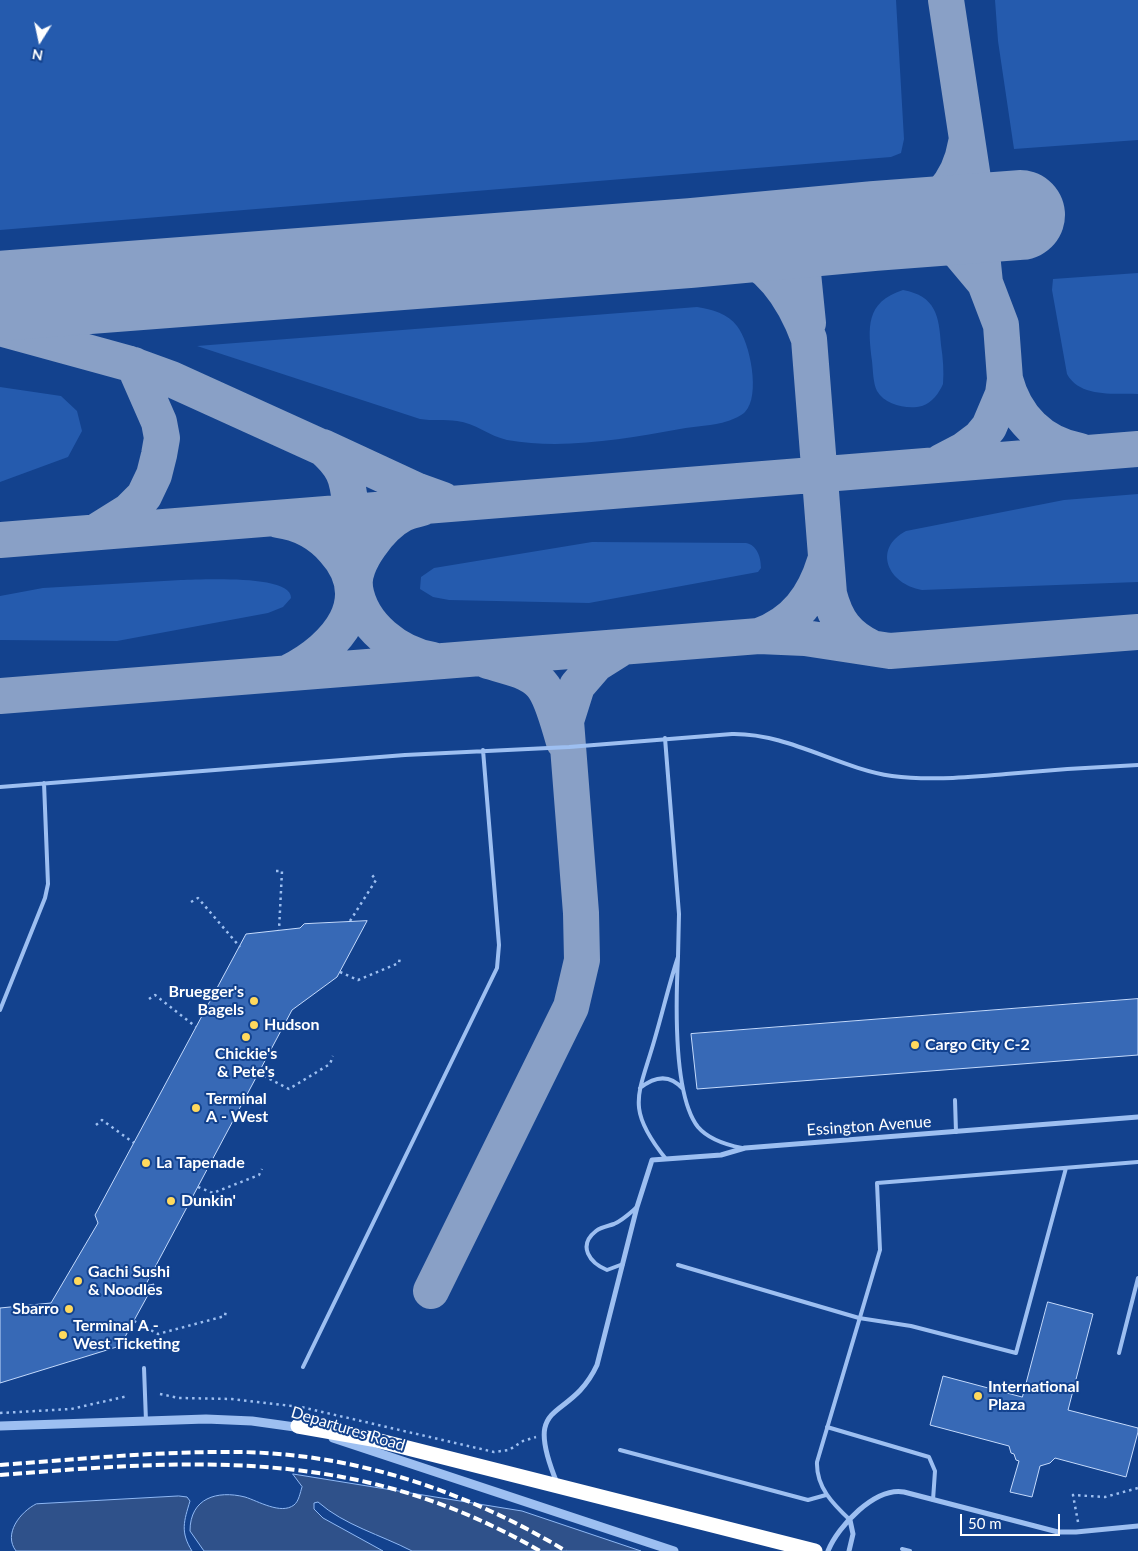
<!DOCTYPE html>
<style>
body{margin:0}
#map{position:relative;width:1138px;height:1551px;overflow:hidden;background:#13428e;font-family:Lato,sans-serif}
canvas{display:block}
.north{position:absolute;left:15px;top:15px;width:50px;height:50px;-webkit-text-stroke:4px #13428e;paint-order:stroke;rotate:190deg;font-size:14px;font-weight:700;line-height:20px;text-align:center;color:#fff}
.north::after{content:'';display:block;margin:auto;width:18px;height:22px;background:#fff;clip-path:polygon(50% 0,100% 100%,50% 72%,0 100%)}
.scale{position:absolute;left:960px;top:1514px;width:100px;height:22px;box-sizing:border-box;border:2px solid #fff;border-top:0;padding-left:6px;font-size:15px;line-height:18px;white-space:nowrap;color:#fff;-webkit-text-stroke:4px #13428e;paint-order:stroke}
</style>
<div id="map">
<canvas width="1138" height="1551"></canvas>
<div class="north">N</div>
<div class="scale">50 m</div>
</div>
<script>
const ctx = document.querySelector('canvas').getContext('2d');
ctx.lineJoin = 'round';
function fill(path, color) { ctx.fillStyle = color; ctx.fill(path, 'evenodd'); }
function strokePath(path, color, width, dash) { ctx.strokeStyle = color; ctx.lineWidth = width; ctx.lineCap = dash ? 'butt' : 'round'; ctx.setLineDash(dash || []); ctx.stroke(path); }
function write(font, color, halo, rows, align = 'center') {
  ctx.font = font + ' Lato,sans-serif'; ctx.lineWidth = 4; ctx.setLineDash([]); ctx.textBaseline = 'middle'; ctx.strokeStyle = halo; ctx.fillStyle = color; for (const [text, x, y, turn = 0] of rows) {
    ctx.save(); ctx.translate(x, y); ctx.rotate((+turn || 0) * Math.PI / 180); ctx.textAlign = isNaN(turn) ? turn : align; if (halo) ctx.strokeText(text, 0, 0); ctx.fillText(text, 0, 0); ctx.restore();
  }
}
const green = new Path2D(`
 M0,0H896L904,139L901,153L891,157L0,230Z
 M995,0H1138V140L1014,149L998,41Z
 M1138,273V394C1114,393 1080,398 1067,374L1052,290L1053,279Z
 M903,290C936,296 939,316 941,345C943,358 944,371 943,384C939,393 932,403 922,406C908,410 885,405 877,391C873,383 873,370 872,361C868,328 865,302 903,290Z
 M697,307C712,309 728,314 737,326C750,342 761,396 745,412C741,416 734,419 728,421C713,426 695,426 680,429C623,439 564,450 507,440C489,436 475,423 457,421C445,419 432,421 420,419L197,346Z
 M0,387L61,396L77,411L82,431L68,457L0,482Z
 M1138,494V582L922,590C888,584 872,549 906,531L1064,500Z
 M592,542L746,543C757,545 761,557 761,568L758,572L589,603L449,600L433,597L420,589L421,577L434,568Z
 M181,580C199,580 292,574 291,598L283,607L268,613L117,641L0,640V596L43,588Z`);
const water = new Path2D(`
 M293,1474L522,1511L641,1551H412C381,1535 344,1525 318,1502L314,1503V1509L323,1518L383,1551H204L190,1531C190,1498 217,1490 245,1497C258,1501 281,1515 294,1505C299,1501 300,1493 302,1487Z
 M179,1496L187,1497L190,1501C184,1521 180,1532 192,1551H16C3,1534 20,1512 36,1504Z`);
const taxiway = new Path2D(`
 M894,224C933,209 959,186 966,143
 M894,224L942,240L959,252L985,283
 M799,233L808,323
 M691,243C704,245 718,245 730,249C771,262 795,301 809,339L829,594C836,621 847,636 872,648
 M0,328L127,363L171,379L323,448C331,455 338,462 343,472C354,493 353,561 355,587
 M1005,379C1015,417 1041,444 1080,451
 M323,447L418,491L443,500
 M941,462L964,450L980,438L989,427L1003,394L1005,379L1001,325L985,283L977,205L946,0
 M422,508C416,510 409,511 403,514C382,525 351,563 355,588C361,626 398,654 433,660
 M278,520C301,523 319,533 334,550C379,599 337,648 289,672
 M97,531L129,511L144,496L154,475L159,455L162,438L159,422L134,365
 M0,540L1138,449
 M759,636C795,623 814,597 825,561
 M488,661C505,666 528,670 541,684C552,696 559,726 564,742
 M0,696L759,636L805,638L890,651L1138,632
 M431,1291L571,1007L582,960L581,913L566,721L577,686L596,664L623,647`);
const runway = new Path2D(`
 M0,296L691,243L874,226L1020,215`);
const building = new Path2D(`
 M367,921L337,977L292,1010L145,1286L154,1284L120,1346L0,1383V1308L51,1303L98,1223L95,1215L246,934L300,928L304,924Z
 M1138,999V1055L697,1089L691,1034Z
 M1048,1302L1093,1314L1068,1410L1138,1428V1432L1126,1477L1055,1458L1050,1463L1040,1466L1032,1497L1010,1492L1019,1461L1016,1460L1014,1454L1011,1453L1009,1446L930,1425L943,1376L1022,1397Z`);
const path = new Path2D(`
 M276,871H282L279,930
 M191,902L198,898L240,947
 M350,921L376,880L372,875
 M340,972L358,980L399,963L400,957
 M149,999L155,995L196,1027
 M258,1073L289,1089L330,1064L333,1056
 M96,1125L102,1120L134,1143
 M198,1187L213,1193L259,1175L262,1169
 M134,1321L158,1334L225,1316L226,1310
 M160,1394L179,1398L232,1399L301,1407L494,1452L509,1450L523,1441L536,1437
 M0,1413L71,1409L128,1396
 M1078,1522L1073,1495L1105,1497L1138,1488`);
const service = new Path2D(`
 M665,738L679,914L678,957
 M0,787L405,755L569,747L732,734C788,733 838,768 892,776C930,781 968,777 1006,774C1050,770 1094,767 1138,765
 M0,1010L45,898L48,884L44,783
 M640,1088C655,1076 670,1074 683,1089
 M955,1100L956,1132
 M666,1159C624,1107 639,1095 655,1038C663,1011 669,984 678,957C676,998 673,1095 698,1127C709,1140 727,1145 742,1148
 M623,1264L607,1270C590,1263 577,1246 596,1231C601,1227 608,1226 614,1224C623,1220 630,1213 637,1207
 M678,1265L859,1318L911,1326L1016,1353L1066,1168
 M1119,1353L1138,1278
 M303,1367L497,968L499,945L483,750
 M144,1368L146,1421
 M827,1427L929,1457L935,1471L933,1500
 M620,1450L808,1500L826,1495
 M850,1520C833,1504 816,1487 817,1462L880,1250L877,1183L1138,1162
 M902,1549L910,1551`);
const minor = new Path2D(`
 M557,1483C521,1395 569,1425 597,1365L637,1207L652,1160L721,1155L745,1148L1138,1117
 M828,1551C838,1526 875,1487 904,1492L1058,1532H1076L1138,1526
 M849,1551L853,1534L850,1520`);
const tertiary = new Path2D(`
 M0,1426L206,1419L252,1421L302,1428
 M333,1438L674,1551`);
const motorway = new Path2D(`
 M298,1426L372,1439L815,1551`);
const rail = new Path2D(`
 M0,1465C80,1459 161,1451 241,1452C357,1454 468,1492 566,1551
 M0,1475C198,1459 360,1447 540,1551`);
const markers = [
 [254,1001,5,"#ffd95d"],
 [254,1025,5,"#ffd95d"],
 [246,1037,5,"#ffd95d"],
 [915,1045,5,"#ffd95d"],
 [196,1108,5,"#ffd95d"],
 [146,1163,5,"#ffd95d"],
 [171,1201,5,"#ffd95d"],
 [78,1281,5,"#ffd95d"],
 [69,1309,5,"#ffd95d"],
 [63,1335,5,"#ffd95d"],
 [978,1396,5,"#ffd95d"]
];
const poiNames = [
 ["Bruegger's",244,992,"right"],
 ["Bagels",244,1010,"right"],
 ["Hudson",264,1025],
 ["Cargo City C-2",925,1045],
 ["Chickie's",246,1054,"center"],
 ["& Pete's",246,1072,"center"],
 ["Terminal",206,1099],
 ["A - West",206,1117],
 ["La Tapenade",156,1163],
 ["Dunkin'",181,1201],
 ["Gachi Sushi",88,1272],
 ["& Noodles",88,1290],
 ["Sbarro",59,1309,"right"],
 ["Terminal A -",73,1326],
 ["West Ticketing",73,1344],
 ["International",988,1387],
 ["Plaza",988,1405]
];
const streetNames = [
 ["Essington Avenue",869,1126,-4],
 ["Departures Road",348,1429,17]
];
fill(green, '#255bae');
fill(water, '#2f518a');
strokePath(water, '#8fb8f4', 1);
strokePath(taxiway, '#89a0c6', 36);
strokePath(runway, '#89a0c6', 90);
fill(building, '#3769b6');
strokePath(building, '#c4dafc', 1);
strokePath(path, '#9dbff1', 2.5, [2.5, 4]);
strokePath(service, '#9dbff1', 4);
strokePath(minor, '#9dbff1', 5);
strokePath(tertiary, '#9dbff1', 9);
strokePath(motorway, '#fff', 15);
strokePath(rail, '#fff', 4, [9, 4]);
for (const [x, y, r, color] of markers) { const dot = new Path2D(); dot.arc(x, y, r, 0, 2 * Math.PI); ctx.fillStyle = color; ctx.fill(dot); strokePath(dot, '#13428e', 2); }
write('bold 16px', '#fff', '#13428e', poiNames, 'left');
write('16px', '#fff', '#13428e', streetNames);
</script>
